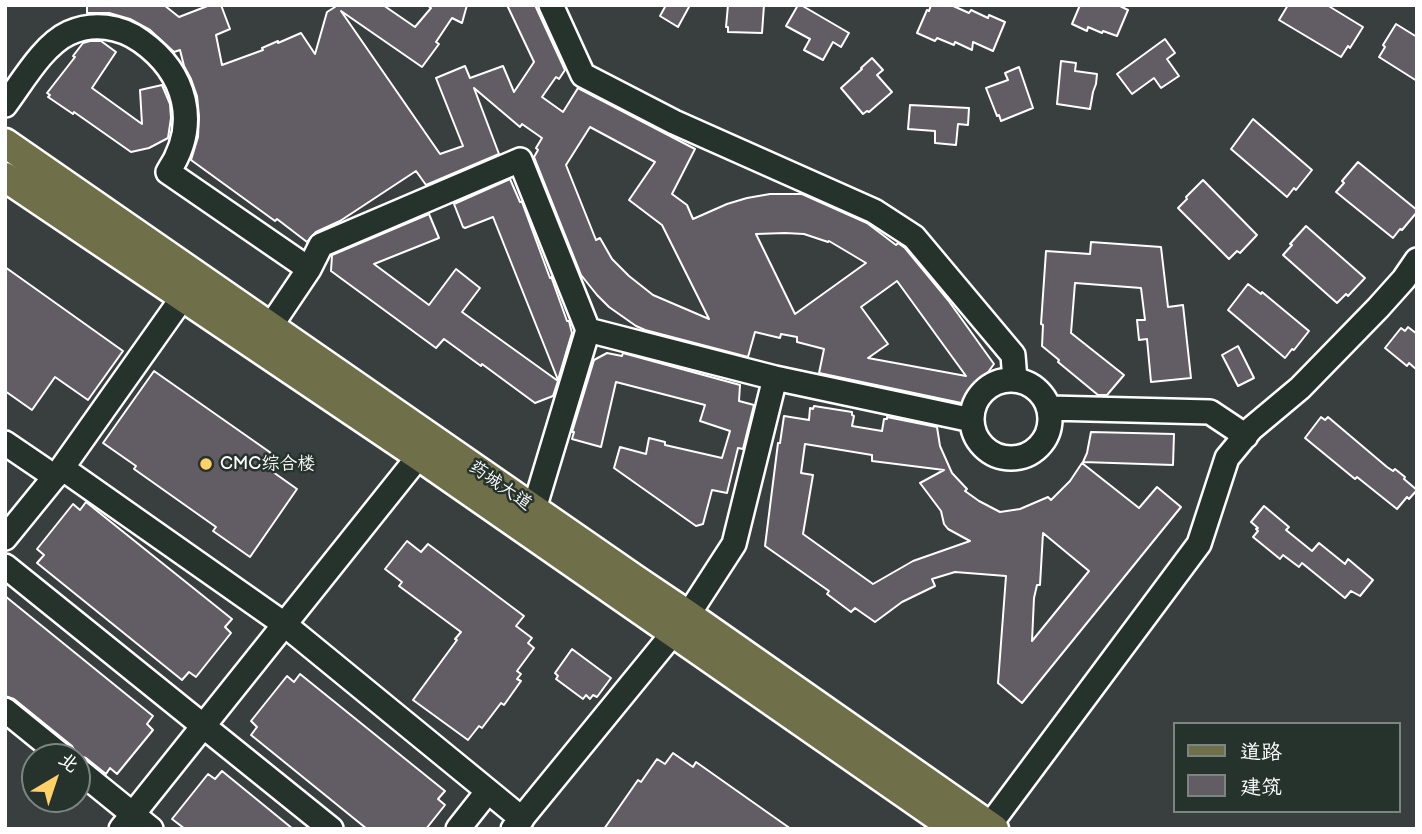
<!DOCTYPE html>
<meta charset="utf-8">
<style>
body{margin:0}
#map{position:relative;width:1422px;height:834px;overflow:hidden;background:#383f3e;font-family:"Balsamiq Sans","LXGW WenKai TC",sans-serif}
canvas{display:block}
.frame{position:absolute;inset:0;border:7px solid #fff;pointer-events:none}
.legend{position:absolute;left:1173px;top:722px;width:228px;height:91px;box-sizing:border-box;background:#26332d;border:2px solid #7d8581;margin:0;padding:9px 12px;list-style:none;font-size:21px;color:#fff}
.legend li{display:flex;align-items:center;gap:14px;height:35px}
.legend b{width:35px;border:2px solid #7d8581}
.north{position:absolute;left:21px;top:743px;width:70px;height:70px;box-sizing:border-box;background:#26332d;border:2px solid #7d8581;border-radius:50%;rotate:39deg;font-size:19px;font-weight:700;line-height:28px;text-align:center;color:#fff}
.north::after{content:'';display:block;margin:auto;width:24px;height:32px;background:#ffd166;clip-path:polygon(50% 0,100% 100%,50% 72%,0 100%)}
</style>
<div id="map">
<canvas width="1422" height="834"></canvas>
<div class="frame"></div>
<ul class="legend">
<li><b style="height:9px;background:#6f704a"></b>道路</li>
<li><b style="height:19px;background:#625c65"></b>建筑</li>
</ul>
<div class="north">北</div>
</div>
<script>
const ctx = document.querySelector('canvas').getContext('2d');
ctx.lineJoin = 'round';
function fill(path, color) { ctx.fillStyle = color; ctx.fill(path, 'evenodd'); }
function strokePath(path, color, width, dash) { ctx.strokeStyle = color; ctx.lineWidth = width; ctx.lineCap = dash ? 'butt' : 'round'; ctx.setLineDash(dash || []); ctx.stroke(path); }
function write(font, color, halo, rows, align = 'center') {
  ctx.font = font + ' "Balsamiq Sans","LXGW WenKai TC",sans-serif'; ctx.lineWidth = 5; ctx.setLineDash([]); ctx.textBaseline = 'middle'; ctx.strokeStyle = halo; ctx.fillStyle = color; for (const [text, x, y, turn = 0] of rows) {
    ctx.save(); ctx.translate(x, y); ctx.rotate((+turn || 0) * Math.PI / 180); ctx.textAlign = isNaN(turn) ? turn : align; if (halo) ctx.strokeText(text, 0, 0); ctx.fillText(text, 0, 0); ctx.restore();
  }
}
const building = new Path2D(`
 M87,5H164L179,17L210,5H221L230,29L216,35L222,65L263,50L262,48L278,41V43L301,33L315,54L327,12L335,7L333,5H383L415,27L431,8L427,5H467L462,23L452,18L436,42L439,44L422,67L341,11L440,154L463,146L436,78L465,66L470,78L503,66L514,92L534,62L507,5H535L565,70L559,79L556,77L542,97L563,112L578,88L695,149L672,194L687,205L693,219L727,204L747,198L770,194H802L867,223L896,245L898,243L905,248L948,300L994,364L986,375L987,377L966,404L819,373L824,349L797,342V337L781,334L780,338L755,332L748,357L645,330L636,326L609,307L597,295L581,275L534,157L538,150L536,148L542,138L522,124L520,127L474,88L499,154L426,185L416,171L340,221L316,232L307,242L277,219L275,221L191,160L198,137L199,116L197,96L191,79L184,66L180,50L174,52L150,30L130,19L109,13H87ZM590,127L655,162L629,200L662,225L709,319L653,295L629,276L612,259L600,238L596,240L566,165ZM785,233L804,234L828,242L829,241L866,263L795,314L756,234ZM897,281L966,376L868,358L888,344L861,307Z
 M666,5H690L678,27L660,16Z
 M728,5H764L762,33L728,32V27H726Z
 M798,5H801L849,33L841,47L833,42L823,60L804,50L810,39L786,26Z
 M931,5H951L969,13L971,10L988,18L989,15L1005,22L993,51L973,42L972,50L955,42L954,45L937,38L935,41L917,33L927,10L929,11Z
 M1080,5H1118L1128,10L1117,36L1103,31L1102,33L1088,27L1087,31L1072,24Z
 M1288,5H1327L1363,27L1350,48L1348,46L1341,57L1279,20Z
 M1396,24L1417,37V81L1379,57L1385,47L1383,45Z
 M1165,39L1175,53L1167,59L1179,76L1161,88L1154,78L1132,94L1117,74Z
 M90,41H101L116,52L92,88L142,124L140,90L162,85L170,104L171,118L168,138L149,148L131,152L74,112L73,114L48,97L50,95L47,93L75,57L73,56L83,43Z
 M872,58L883,70L877,75L892,92L869,112L867,111L863,114L841,88L862,69L861,68Z
 M1061,61L1076,63L1075,71L1097,74L1096,84L1093,92L1090,109L1057,104Z
 M1019,67L1033,108L1001,121L999,115L997,116L986,88L1008,80L1005,73Z
 M910,105L969,108L968,125L958,124L956,145L935,143V131L908,129Z
 M1253,119L1312,170L1296,190L1294,188L1287,197L1231,149Z
 M1358,162L1417,210V212L1402,230L1400,229L1393,238L1336,192L1344,183L1342,181Z
 M510,179L520,202H522L550,278L552,277V279L567,321H569L572,333L558,380L493,217L465,228L463,227L454,204Z
 M1203,180L1257,235L1240,253L1237,251L1229,259L1178,208L1187,199L1186,197Z
 M429,214L439,238L374,264L429,305L456,269L480,288L462,312L558,381L553,396L535,403L482,364L481,366L444,339L436,348L331,271L332,255Z
 M1306,226L1365,278L1348,296L1346,294L1337,303L1283,255L1292,245L1290,244Z
 M1091,242L1161,247L1168,307L1183,305L1191,378L1151,382L1147,339L1139,340L1137,320H1145L1141,288L1075,283L1071,333L1124,375L1107,395H1098L1058,362L1059,360L1042,346L1043,325L1041,324L1046,251L1090,254Z
 M5,267L123,351L88,400L55,377L32,410L5,391Z
 M1248,284L1261,294L1262,292L1309,331L1294,350L1292,349L1285,358L1228,310Z
 M1408,327L1417,334V370L1409,363L1407,366L1385,348L1401,328L1405,331Z
 M1238,346L1254,378L1238,386L1222,355Z
 M607,353L622,356L623,353L740,385L739,401L754,405L743,449L738,448L727,493L712,490L703,524L696,526L614,468L620,447L646,454L649,438L665,442V445L722,458L730,431L700,421L705,405L616,382L601,447L572,439L574,432H572L594,360Z
 M154,371L271,453L270,455L280,462L273,472L297,489L250,557L213,531L216,527L134,469L136,466L103,443Z
 M814,406L852,412V415L854,416L852,426L882,431L884,419H887V417L937,427L940,446L952,473L967,489L965,491L979,501L1000,512L1020,509L1048,497L1051,500L1070,481L1082,463L1139,508L1157,487L1181,507L1022,703L998,683L1006,576L955,572L932,579L935,586L902,602L875,622L855,608L851,612L827,594L829,591L765,546L778,443H780L784,416L809,420L810,408L813,409ZM805,444L872,455V461L944,470L920,483L941,511L944,524L948,529L970,541L913,561L873,584L803,534L813,475L801,473ZM1043,533L1089,571L1032,641L1034,598L1037,585H1040Z
 M1321,417L1325,420L1328,417L1387,467L1393,471L1395,469L1405,477L1404,479L1417,490L1409,499L1407,497L1397,509L1357,477L1355,479L1305,438Z
 M1091,432L1174,434L1173,465L1083,462L1087,453Z
 M86,502L232,619L225,627L231,633L196,677L189,672L182,680L37,563L44,555L37,549L73,504L80,510Z
 M1264,506L1289,527L1286,530L1312,551L1319,543L1345,564L1348,559L1373,580L1360,596L1351,591L1345,598L1302,563L1299,567L1283,555L1280,559L1253,537L1258,531L1256,529L1258,528L1251,522Z
 M407,541L421,552L428,544L524,616L516,626L532,638L528,643L534,648L517,671L521,674L517,679L521,681L504,705L501,703L482,728L479,726L468,740L413,700L457,640L455,639L461,632L399,586L402,582L385,569Z
 M5,596L153,716L147,724L153,730L117,774L110,768L106,774L86,758L77,755L72,746L14,699L5,696Z
 M572,649L611,678L597,697L593,695L590,699L586,695L583,699L556,679L558,676L555,673Z
 M300,674L445,791L438,799L445,805L426,829H367L251,735L257,727L251,721L287,676L294,682Z
 M673,753L693,767L696,762L791,829H604L638,780L641,782L657,759L665,764Z
 M222,771L293,829H185L172,819L208,774L215,779Z`);
const minor = new Path2D(`
 M551,5L583,75L674,122L874,211L914,237L1013,355L1015,380
 M5,105C23,81 43,45 69,33C93,22 120,26 141,41C186,73 200,124 168,172L309,269L270,327
 M309,269L321,245L520,160L588,330L534,509
 M588,330L775,378L972,420
 M972 419a39 39 0 1 1 78 0a39 39 0 1 1-78 0Z
 M1050,408L1210,412L1246,436
 M5,443L55,477
 M62,468L284,624L488,791
 M5,538L62,468L183,297
 M5,566L331,829
 M5,710L63,757
 M77,769L151,829
 M989,826L1199,544L1227,458L1251,429L1300,388L1378,308L1404,279L1417,260
 M121,829L419,456
 M458,829L488,791L522,819
 M513,829L688,615L734,544L775,378`);
const major = new Path2D(`
 M5,143L636,580L688,615L994,829
 M5,177L419,456L956,829`);
const markers = [
 [206,464,7,"#ffd166"]
];
const poiNames = [
 ["CMC综合楼",220,464]
];
const streetNames = [
 ["药城大道",500,486,35]
];
fill(building, '#625c65');
strokePath(building, '#fff', 2);
strokePath(minor, '#fff', 28);
strokePath(major, '#fff', 33);
strokePath(minor, '#26332d', 23);
strokePath(major, '#6f704a', 28);
for (const [x, y, r, color] of markers) { const dot = new Path2D(); dot.arc(x, y, r, 0, 2 * Math.PI); ctx.fillStyle = color; ctx.fill(dot); strokePath(dot, '#26332d', 2.5); }
write('18px', '#fff', '#26332d', poiNames, 'left');
write('18px', '#fff', '#26332d', streetNames);
</script>
